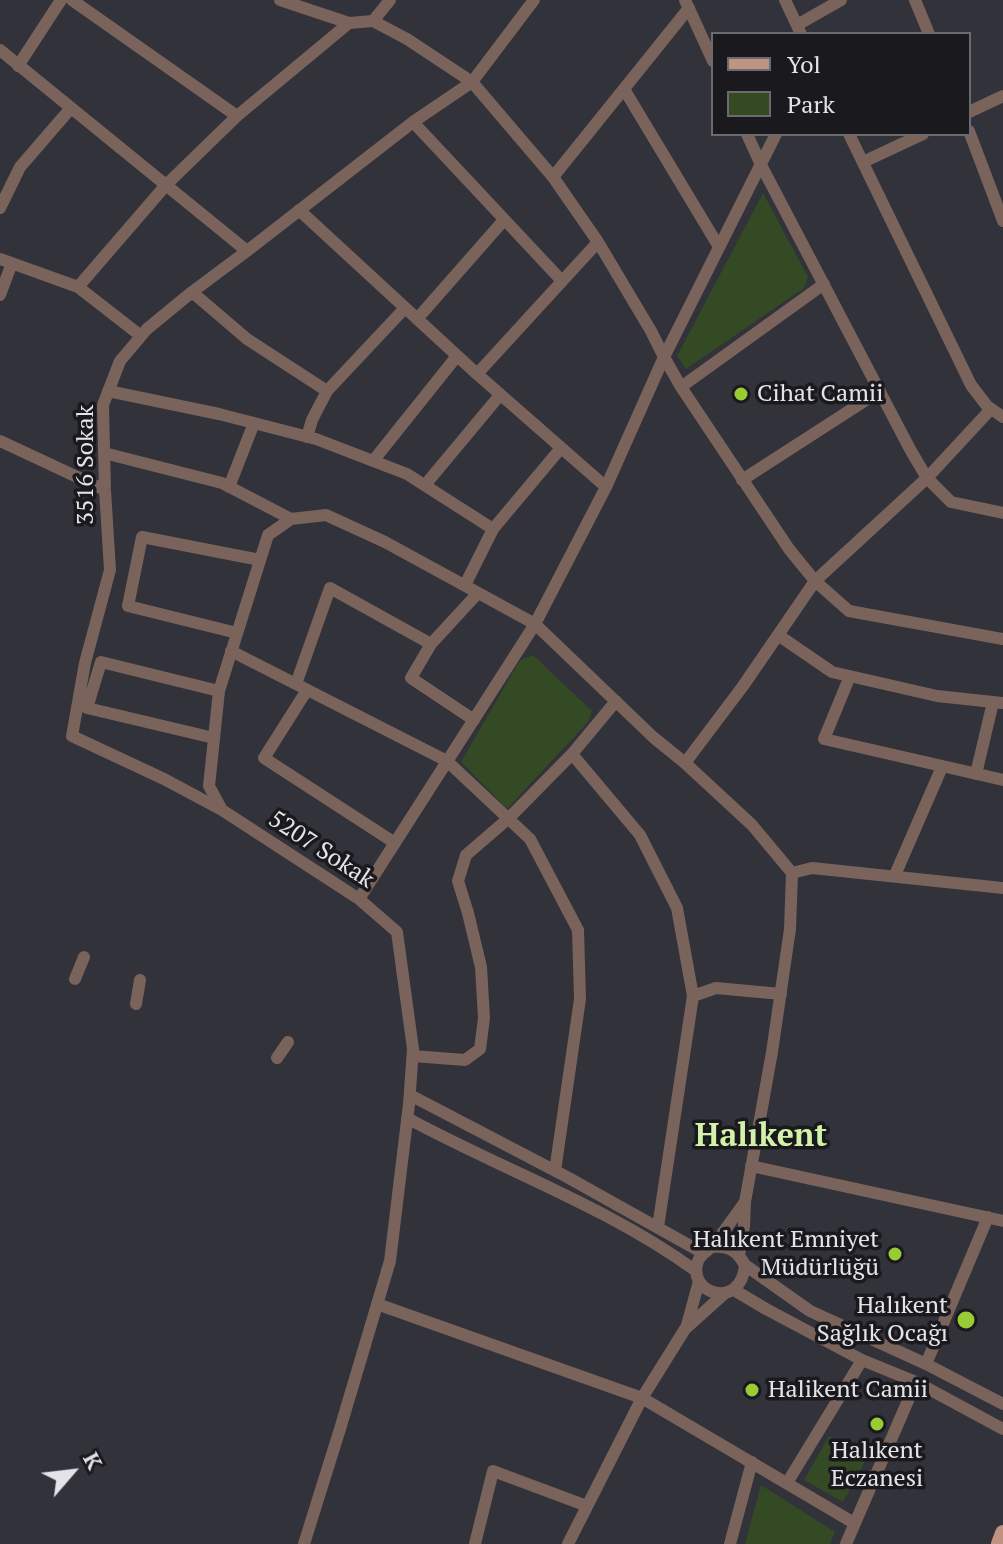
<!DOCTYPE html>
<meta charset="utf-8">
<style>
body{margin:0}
#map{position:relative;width:1003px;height:1544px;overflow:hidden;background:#31323a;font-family:"PT Serif",serif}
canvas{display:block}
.legend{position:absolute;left:711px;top:32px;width:260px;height:104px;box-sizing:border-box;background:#1a1a1e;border:2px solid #6a6a6f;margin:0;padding:10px 14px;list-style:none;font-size:24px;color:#e3e3e8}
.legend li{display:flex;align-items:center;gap:16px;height:40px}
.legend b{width:40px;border:2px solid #6a6a6f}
.north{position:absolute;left:32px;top:1432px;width:80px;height:80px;-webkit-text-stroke:6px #1a1a1e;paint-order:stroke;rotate:62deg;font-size:22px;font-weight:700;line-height:32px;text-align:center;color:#e3e3e8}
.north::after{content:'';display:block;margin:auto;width:28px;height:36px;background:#e3e3e8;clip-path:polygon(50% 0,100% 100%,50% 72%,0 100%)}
</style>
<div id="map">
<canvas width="1003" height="1544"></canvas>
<ul class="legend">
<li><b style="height:10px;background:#bf9282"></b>Yol</li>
<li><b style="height:22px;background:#334a25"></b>Park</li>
</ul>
<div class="north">K</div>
</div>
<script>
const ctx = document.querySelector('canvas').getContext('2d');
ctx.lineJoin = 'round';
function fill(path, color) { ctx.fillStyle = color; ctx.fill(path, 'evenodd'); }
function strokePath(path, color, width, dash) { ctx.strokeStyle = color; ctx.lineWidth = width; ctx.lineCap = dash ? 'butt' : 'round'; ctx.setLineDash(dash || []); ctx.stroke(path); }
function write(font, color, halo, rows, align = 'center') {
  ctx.font = font + ' "PT Serif",serif'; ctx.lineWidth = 7; ctx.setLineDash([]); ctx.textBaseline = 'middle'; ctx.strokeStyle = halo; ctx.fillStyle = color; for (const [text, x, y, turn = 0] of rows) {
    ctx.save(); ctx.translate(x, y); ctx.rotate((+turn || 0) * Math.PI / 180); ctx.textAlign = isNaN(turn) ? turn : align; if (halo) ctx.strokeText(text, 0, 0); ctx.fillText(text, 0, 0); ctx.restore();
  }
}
const green = new Path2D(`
 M763,193L808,277L804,288L686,369L677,356Z
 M533,655L592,711L588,722L507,809L461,762L520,660Z
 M829,1436L867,1458L843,1502L804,1480Z
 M761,1485L835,1532L830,1544H745Z`);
const minor = new Path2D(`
 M72,0L237,116
 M280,0L349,23L373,21L407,39L472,82L553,177L598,242L651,331L664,357L681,387L789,549L815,581L849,611L1003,639
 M685,0L713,61
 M785,0L801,34
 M915,0L929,34
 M373,21L390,0
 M797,25L841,0
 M0,50L247,251L413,122L472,82L534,0
 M18,66L61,0
 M624,89L719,247
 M969,112L1003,96
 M413,122L562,281
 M969,131L1003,221
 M747,134L761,165L911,451L927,478L951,502L1003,513
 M849,134L971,385L987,406L1003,417
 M863,162L923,134
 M553,177L689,8
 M0,208L20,167L71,108
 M299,210L477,374L606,487
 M247,251L192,292L147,329L120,361L103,405L105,490L110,570L85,663L72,736L164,779L222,810L359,899L397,932L413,1049L409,1104L390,1261L340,1429L304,1544
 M0,259L78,287L141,336
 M78,287L166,185L237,116L349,23
 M192,292L247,339L327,391
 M0,295L12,263
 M417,319L504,220
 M477,374L598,242
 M681,387L824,284
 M108,391L219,414L316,439L407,474L493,529
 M307,437L312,420L327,391L405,308
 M0,441L105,490
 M104,453L222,483L291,519
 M373,461L457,356
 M742,480L880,391
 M425,485L500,395
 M229,487L254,423
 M465,585L493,529L561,448
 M237,633L128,606L142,537L260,560
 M778,635L832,672L937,696L1003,703
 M231,651L447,761L530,839L578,930L580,999L555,1171
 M850,676L824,739L1003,780
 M296,684L330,588L431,644
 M307,690L264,758L395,843
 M474,720L411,678L431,644L478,593
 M214,738L87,708L101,662L219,691
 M572,754L640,835L677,908L693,996L658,1227
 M685,763L743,686L815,581L927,478L991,409
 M976,774L993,702
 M222,810L209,786L219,691L268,535L291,519L326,515L385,542L535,624L653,737L685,763L752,825L792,873L790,929L772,1052L745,1202L744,1226L739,1255
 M792,873L812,868L1003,888
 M895,875L942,767
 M359,899L535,624L606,487L664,357L776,134
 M75,979L84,957
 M693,996L716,988L781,994
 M136,1004L140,980
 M413,1056L465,1060L480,1049L484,1018L481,967L468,913L458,881L466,855L509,818L572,754L616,701
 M277,1058L288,1042
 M410,1095L567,1177L703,1253
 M407,1118C503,1170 608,1207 696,1271
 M751,1166L1003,1221
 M712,1247C729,1245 737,1251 745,1265C741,1311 686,1294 698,1261C701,1253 710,1250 715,1243C725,1230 735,1216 745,1202
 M745,1265L810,1311L926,1364L1003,1404
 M734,1290L766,1309L862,1360L916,1382L1003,1429
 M377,1304L642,1398L854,1523
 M687,1325L699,1281
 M926,1364L988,1217
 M787,1483L862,1360
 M475,1544L493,1471L587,1506
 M568,1544L642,1398L685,1329L724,1294
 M730,1544L752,1462
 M846,1544L916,1382`);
const major = new Path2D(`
 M999,1544L1003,1533`);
const markers = [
 [741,394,8,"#99cb35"],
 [895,1254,8,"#99cb35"],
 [966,1320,10,"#99cb35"],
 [752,1390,8,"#99cb35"],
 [877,1424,8,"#99cb35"]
];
const poiNames = [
 ["Cihat Camii",757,394],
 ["Halıkent Emniyet",879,1240,"right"],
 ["Müdürlüğü",879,1268,"right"],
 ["Halıkent",948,1306,"right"],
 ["Sağlık Ocağı",948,1334,"right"],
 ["Halikent Camii",768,1390],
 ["Halıkent",877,1451,"center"],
 ["Eczanesi",877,1479,"center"]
];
const streetNames = [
 ["3516 Sokak",86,465,-90],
 ["5207 Sokak",321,850,33]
];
const districtNames = [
 ["Halıkent",761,1137]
];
fill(green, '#334a25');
strokePath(minor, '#7a635b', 12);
strokePath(major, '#bf9282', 16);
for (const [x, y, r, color] of markers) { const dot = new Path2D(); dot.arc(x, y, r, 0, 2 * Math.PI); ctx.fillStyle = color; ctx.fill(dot); strokePath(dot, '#1a1a1e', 3); }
write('24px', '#e3e3e8', '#1a1a1e', poiNames, 'left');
write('24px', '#e3e3e8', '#1a1a1e', streetNames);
write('bold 32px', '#d3f1a9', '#1a1a1e', districtNames);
</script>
